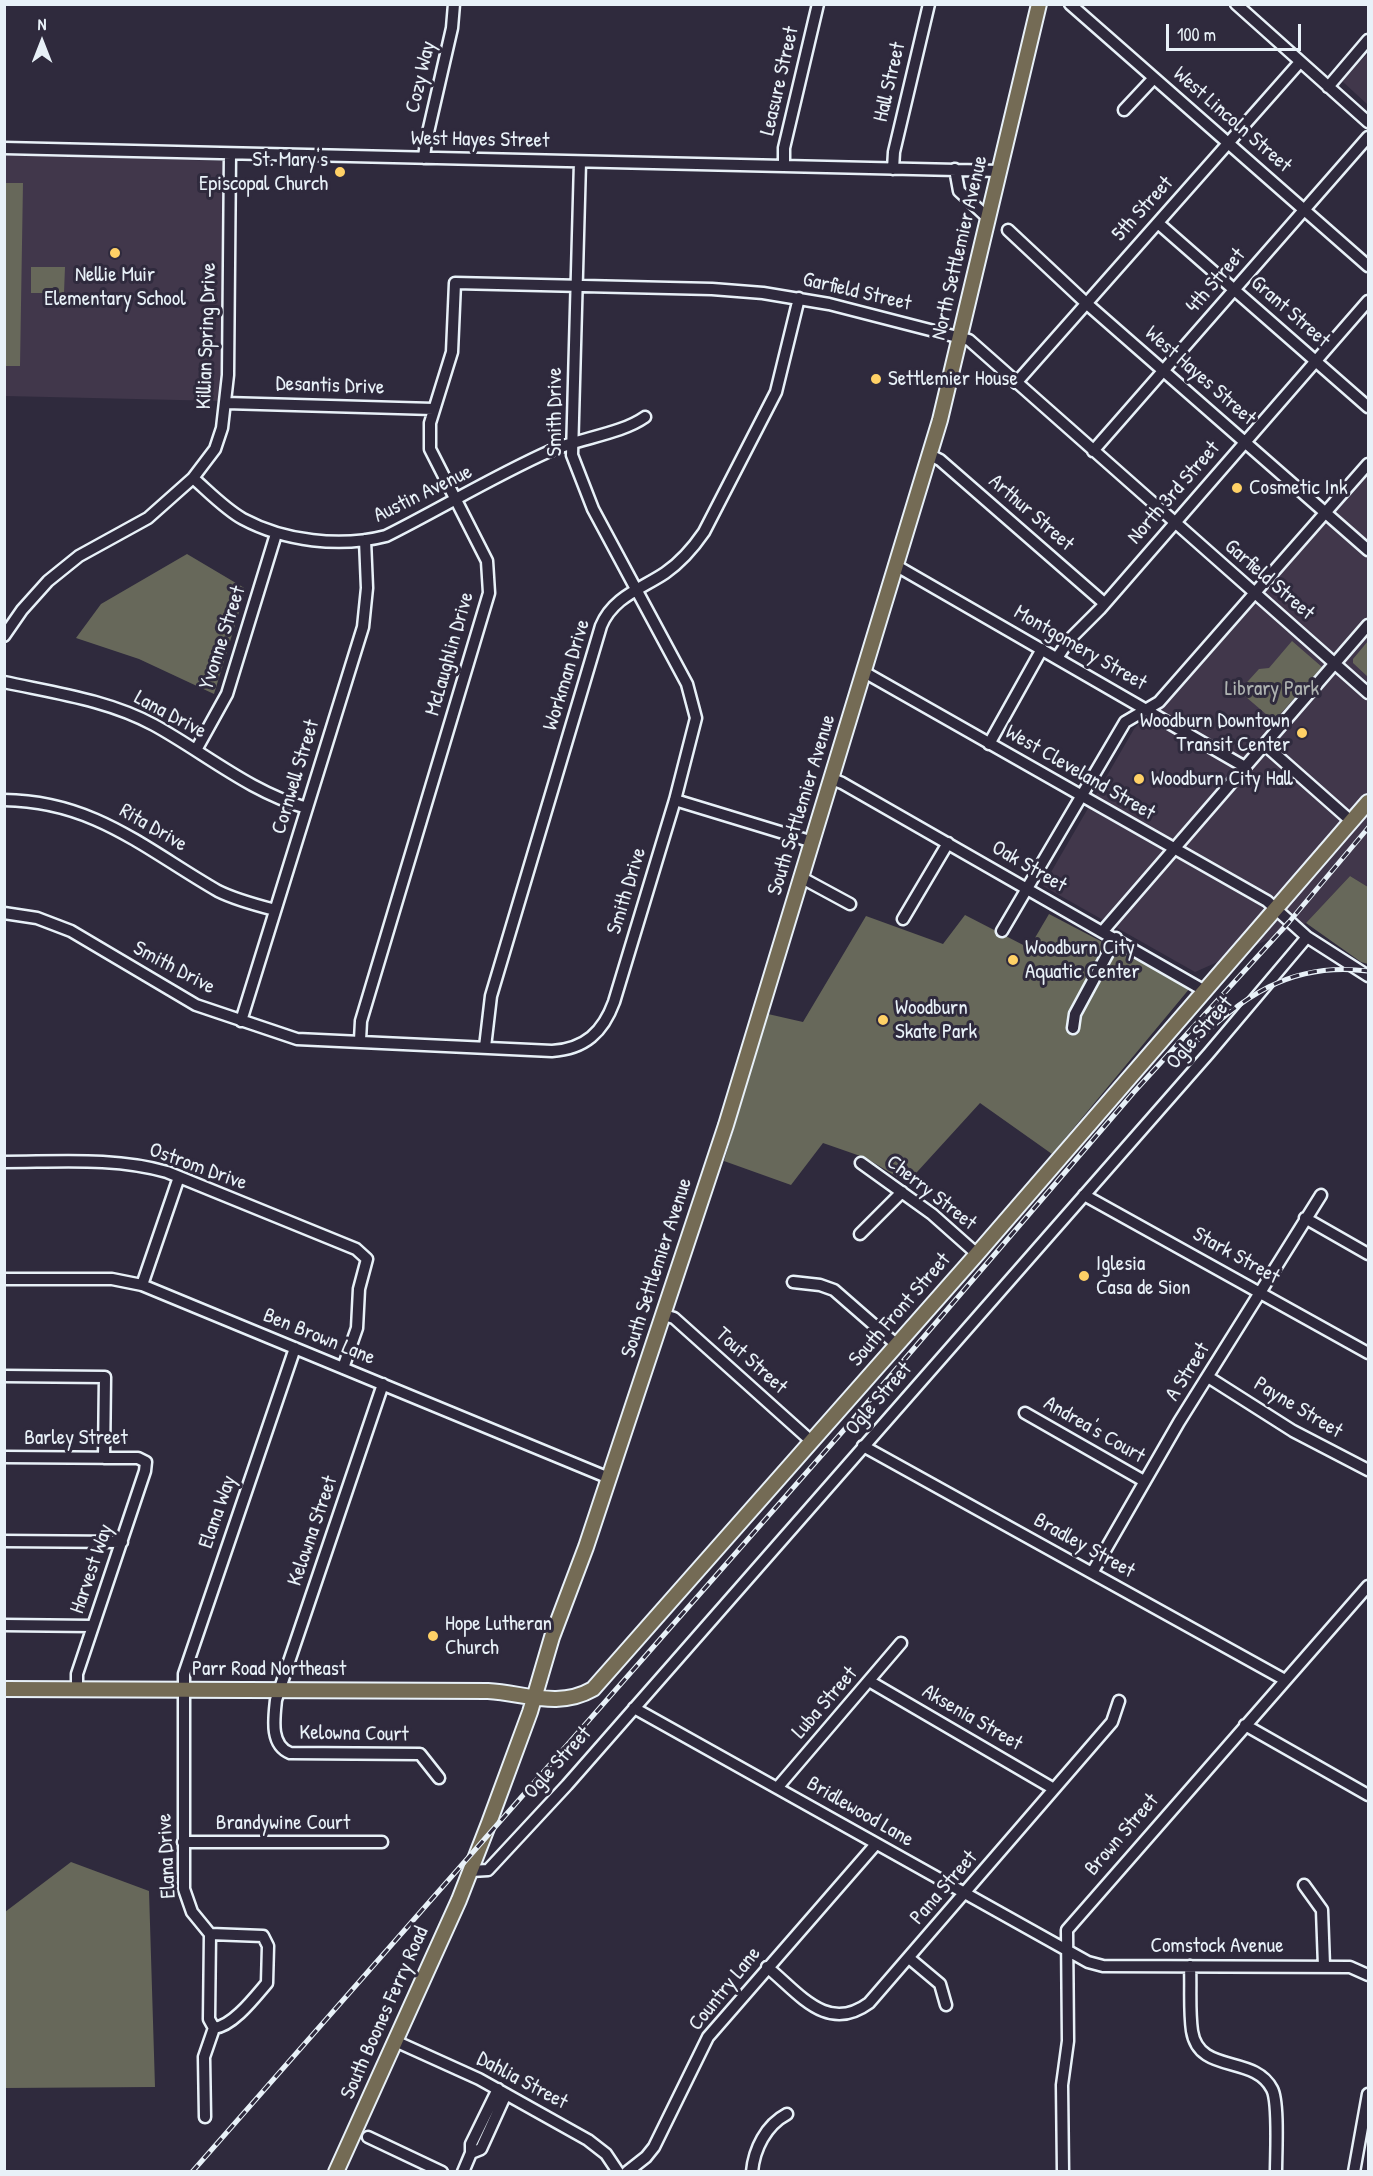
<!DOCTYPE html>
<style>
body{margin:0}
#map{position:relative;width:1373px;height:2176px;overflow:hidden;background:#2f2a3d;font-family:"Patrick Hand",sans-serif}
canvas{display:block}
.frame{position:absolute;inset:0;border:6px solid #e8f1f8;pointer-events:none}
.north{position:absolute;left:12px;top:12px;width:60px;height:60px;-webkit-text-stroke:4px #2f2a3d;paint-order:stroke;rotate:0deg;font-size:16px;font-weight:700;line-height:24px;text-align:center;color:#e8f1f8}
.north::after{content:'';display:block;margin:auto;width:21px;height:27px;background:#e8f1f8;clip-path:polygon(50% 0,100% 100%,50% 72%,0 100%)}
.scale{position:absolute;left:1166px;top:24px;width:135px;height:27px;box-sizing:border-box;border:3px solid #e8f1f8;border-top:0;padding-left:8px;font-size:18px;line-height:21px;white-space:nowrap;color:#e8f1f8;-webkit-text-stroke:4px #2f2a3d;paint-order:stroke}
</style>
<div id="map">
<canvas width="1373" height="2176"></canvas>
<div class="frame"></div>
<div class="north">N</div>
<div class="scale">100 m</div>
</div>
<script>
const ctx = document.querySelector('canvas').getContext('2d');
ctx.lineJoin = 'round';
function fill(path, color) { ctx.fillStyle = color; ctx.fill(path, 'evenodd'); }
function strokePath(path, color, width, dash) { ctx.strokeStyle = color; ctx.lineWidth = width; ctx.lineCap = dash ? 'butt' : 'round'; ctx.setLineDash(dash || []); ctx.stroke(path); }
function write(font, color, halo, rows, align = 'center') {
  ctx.font = font + ' "Patrick Hand",sans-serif'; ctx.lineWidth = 6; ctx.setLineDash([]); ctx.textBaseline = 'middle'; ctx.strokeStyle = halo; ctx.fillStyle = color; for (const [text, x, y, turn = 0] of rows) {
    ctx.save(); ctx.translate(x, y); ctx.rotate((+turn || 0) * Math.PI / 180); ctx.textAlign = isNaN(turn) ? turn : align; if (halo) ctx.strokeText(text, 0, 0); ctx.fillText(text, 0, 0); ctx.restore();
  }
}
const built = new Path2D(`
 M1368,53V105L1342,81Z
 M5,155L226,161L222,401L5,396Z
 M1368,470V887L1350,876L1306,923L1195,972L1043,886L1134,729Z`);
const green = new Path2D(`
 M5,183H23L20,366H5Z
 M31,267H65L64,293L61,305L52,304L45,293H31Z
 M187,554L246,589L214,694L139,659L76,638L101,604Z
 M1292,641L1322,667L1274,721L1239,691L1259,669L1269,668Z
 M1368,641V677L1353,663V659Z
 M1350,876L1368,887V964L1361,962L1306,923Z
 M1049,914L1190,988L1052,1154L980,1103L907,1183L866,1158L823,1143L791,1185L724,1161L768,1014L803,1022L866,916L943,944L965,915L1029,948Z
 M71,1862L149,1891L155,2087L5,2088V1912Z`);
const minor = new Path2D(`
 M1070,4L1368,266
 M1236,4L1368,122
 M1328,87L1368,40
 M1124,110L1154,78
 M4,148L1000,171
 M424,158L426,141L452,28L454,4
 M784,166V148L818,4
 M893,169L894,152L929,4
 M955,169L959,191L988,218
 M1158,223L1368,407
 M1008,230L1086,303L1368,550
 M1016,383L1300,62
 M226,403L433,409
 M1093,451L1368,137
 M930,455L940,460L1104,603
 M193,478C208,491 225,509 243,519C284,541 340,548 386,536C440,509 494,476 550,451C580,438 621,434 645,417
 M895,565L1245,767
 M4,636L22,610L48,581L79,556L148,518L193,478L215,449L222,428L228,375L230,154
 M1057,658L1069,640L1100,609L1368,301
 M864,672L1267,901L1307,937L1368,976
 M4,682C55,693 108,700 154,725C205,753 250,792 307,808
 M989,744L1042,649
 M1265,745L1351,821
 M196,750L227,694L276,534
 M832,779L842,783L1205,991
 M4,800C94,801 145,849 218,891C236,900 256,905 275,910
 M675,800L813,842
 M802,878L850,904
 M4,913L37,918L71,931L196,1005L297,1039L552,1051C585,1049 603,1032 614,1002L675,800L696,718L687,684L593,509L572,455L580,162
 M903,919L948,843
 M1002,931L1125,722L1159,702L1368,464
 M1103,931L1368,625
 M241,1021L363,627L367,588L365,540
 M1073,1028L1075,1014L1116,938
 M360,1040L361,1021L489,593L487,561L430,449V423L452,352L455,283L712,289L763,293L829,304L969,340L1368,693
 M485,1047L491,996L601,626C613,597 641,589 665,573C681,562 693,548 704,532L776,392L799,298
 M4,1162C58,1162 115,1157 167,1172L356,1249L367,1259L359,1289L357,1328L343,1368
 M861,1163L932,1214L977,1254
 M1084,1195L1368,1353
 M1305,1218L1368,1254
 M860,1234L902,1192
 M4,1279H112L142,1285L609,1478
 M793,1282L820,1285L834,1290L897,1345
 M142,1285L179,1177
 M664,1315L674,1318L810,1440
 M4,1376L105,1377L104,1458
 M1208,1377L1293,1431L1368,1470
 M383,1384L276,1700C274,1719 270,1745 290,1753L420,1754L439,1778
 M1025,1413L1144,1481
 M863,1446L1285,1680
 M4,1457L138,1458L146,1462L145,1471L77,1674V1689
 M4,1541L122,1542
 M1092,1573L1179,1422L1321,1195
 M4,1625L92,1626
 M869,1681L1054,1789
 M634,1708L1088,1962L1103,1966L1350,1967L1368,1975
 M1245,1725L1368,1795
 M777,1788L901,1643
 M183,1842H382
 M471,1871L488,1870L567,1785L1209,1053L1307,937
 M1304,1885L1322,1910L1324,1966
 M210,1934L263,1936L268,1946L267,1983C255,1997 233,2026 214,2028
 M909,1958L940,1984L946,2005
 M1190,1966C1191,1987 1189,2010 1192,2031C1199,2075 1254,2054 1272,2089C1279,2102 1276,2154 1276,2172
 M767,1967C799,1993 827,2034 869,2003L1112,1722L1119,1701
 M395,2041L479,2079L588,2140L606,2154L618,2172
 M205,2117L204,2057L214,2028L209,2019L210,1934L192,1912L184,1889V1674L295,1348
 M368,2137L442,2172
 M471,2153L481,2149L506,2094
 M463,2172L471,2153V2144L498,2089
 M627,2172L646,2157L654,2147L708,2037L876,1844
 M752,2172C754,2149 766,2125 787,2114
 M1063,2172L1062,2085L1068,2041L1067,1930L1368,1586
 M1354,2172L1368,2094`);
const major = new Path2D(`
 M4,1689L488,1691C525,1693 558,1709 593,1689L977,1254L1368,802
 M336,2172L459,1900L489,1823L530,1712L552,1637L586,1547L726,1125L940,420L1039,4`);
const rail = new Path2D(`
 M1188,1049C1242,997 1290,961 1368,971
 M192,2172L843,1431L1134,1092L1289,922L1368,828`);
const markers = [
 [340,172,6,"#ffd166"],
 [115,253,6,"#ffd166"],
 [876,379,6,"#ffd166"],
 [1237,488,6,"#ffd166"],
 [1302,733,6,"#ffd166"],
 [1139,779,6,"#ffd166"],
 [1013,960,6,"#ffd166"],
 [883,1020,6,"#ffd166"],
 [1084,1276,6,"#ffd166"],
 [433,1636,6,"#ffd166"]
];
const streetNames = [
 ["Cozy Way",421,77,-77],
 ["Leasure Street",780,81,-77],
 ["Hall Street",890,82,-77],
 ["West Lincoln Street",1232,120,41],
 ["West Hayes Street",480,140,1],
 ["5th Street",1143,209,-48],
 ["North Settlemier Avenue",960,248,-77],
 ["4th Street",1216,281,-49],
 ["Garfield Street",857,292,13],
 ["Grant Street",1290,312,41],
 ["Killian Spring Drive",207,336,-88],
 ["West Hayes Street",1200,376,41],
 ["Desantis Drive",330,386,2],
 ["Smith Drive",555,412,-90],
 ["North 3rd Street",1174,493,-49],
 ["Austin Avenue",423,494,-26],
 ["Arthur Street",1031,513,41],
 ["Garfield Street",1269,580,41],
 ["Yvonne Street",223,638,-72],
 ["Montgomery Street",1080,648,30],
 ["McLaughlin Drive",450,654,-74],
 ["Workman Drive",567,675,-73],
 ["Lana Drive",170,715,28],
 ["West Cleveland Street",1080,773,30],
 ["Cornwell Street",296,777,-73],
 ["South Settlemier Avenue",802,805,-73],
 ["Rita Drive",153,828,30],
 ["Oak Street",1029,867,30],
 ["Smith Drive",627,891,-73],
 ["Smith Drive",174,968,28],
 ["Ogle Street",1200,1033,-49],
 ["Ostrom Drive",198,1167,20],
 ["Cherry Street",931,1193,38],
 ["Stark Street",1236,1256,29],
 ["South Settlemier Avenue",657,1268,-72],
 ["South Front Street",900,1310,-49],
 ["Ben Brown Lane",319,1337,22],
 ["Tout Street",751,1361,42],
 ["A Street",1188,1372,-58],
 ["Ogle Street",879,1399,-49],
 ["Payne Street",1298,1408,31],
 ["Andrea's Court",1094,1430,30],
 ["Barley Street",76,1438],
 ["Elana Way",218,1512,-71],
 ["Kelowna Street",313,1531,-71],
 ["Bradley Street",1084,1546,29],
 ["Harvest Way",92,1569,-71],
 ["Parr Road Northeast",269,1669],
 ["Luba Street",825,1703,-49],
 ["Aksenia Street",972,1718,30],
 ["Kelowna Court",354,1734,1],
 ["Ogle Street",558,1763,-48],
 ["Bridlewood Lane",860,1812,30],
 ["Brandywine Court",283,1823],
 ["Brown Street",1122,1835,-49],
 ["Elana Drive",167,1856,-93],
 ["Pana Street",944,1888,-49],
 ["Comstock Avenue",1217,1946],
 ["Country Lane",725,1989,-51],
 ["South Boones Ferry Road",385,2013,-66],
 ["Dahlia Street",522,2081,28]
];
const poiNames = [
 ["St. Mary's",328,160,"right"],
 ["Episcopal Church",328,184,"right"],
 ["Nellie Muir",115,275,"center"],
 ["Elementary School",115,299,"center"],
 ["Settlemier House",888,379],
 ["Cosmetic Ink",1249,488],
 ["Woodburn Downtown",1290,721,"right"],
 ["Transit Center",1290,745,"right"],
 ["Woodburn City Hall",1151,779],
 ["Woodburn City",1025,948],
 ["Aquatic Center",1025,972],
 ["Woodburn",895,1008],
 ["Skate Park",895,1032],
 ["Iglesia",1096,1264],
 ["Casa de Sion",1096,1288],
 ["Hope Lutheran",445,1624],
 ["Church",445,1648]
];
const parkNames = [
 ["Library Park",1272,689]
];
fill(built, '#41374b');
fill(green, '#67685a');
strokePath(minor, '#e8f1f8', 15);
strokePath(major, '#e8f1f8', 18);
strokePath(minor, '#2f2a3d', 10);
strokePath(major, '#746b55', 14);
strokePath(rail, '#e8f1f8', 5);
strokePath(rail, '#2f2a3d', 3, [9]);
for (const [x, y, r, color] of markers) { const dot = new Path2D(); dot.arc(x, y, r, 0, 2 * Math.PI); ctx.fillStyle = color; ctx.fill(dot); strokePath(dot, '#2f2a3d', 2); }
write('21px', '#e8f1f8', '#2f2a3d', streetNames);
write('21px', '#e8f1f8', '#2f2a3d', poiNames, 'left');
write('21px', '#aeb3b1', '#2f2a3d', parkNames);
</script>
